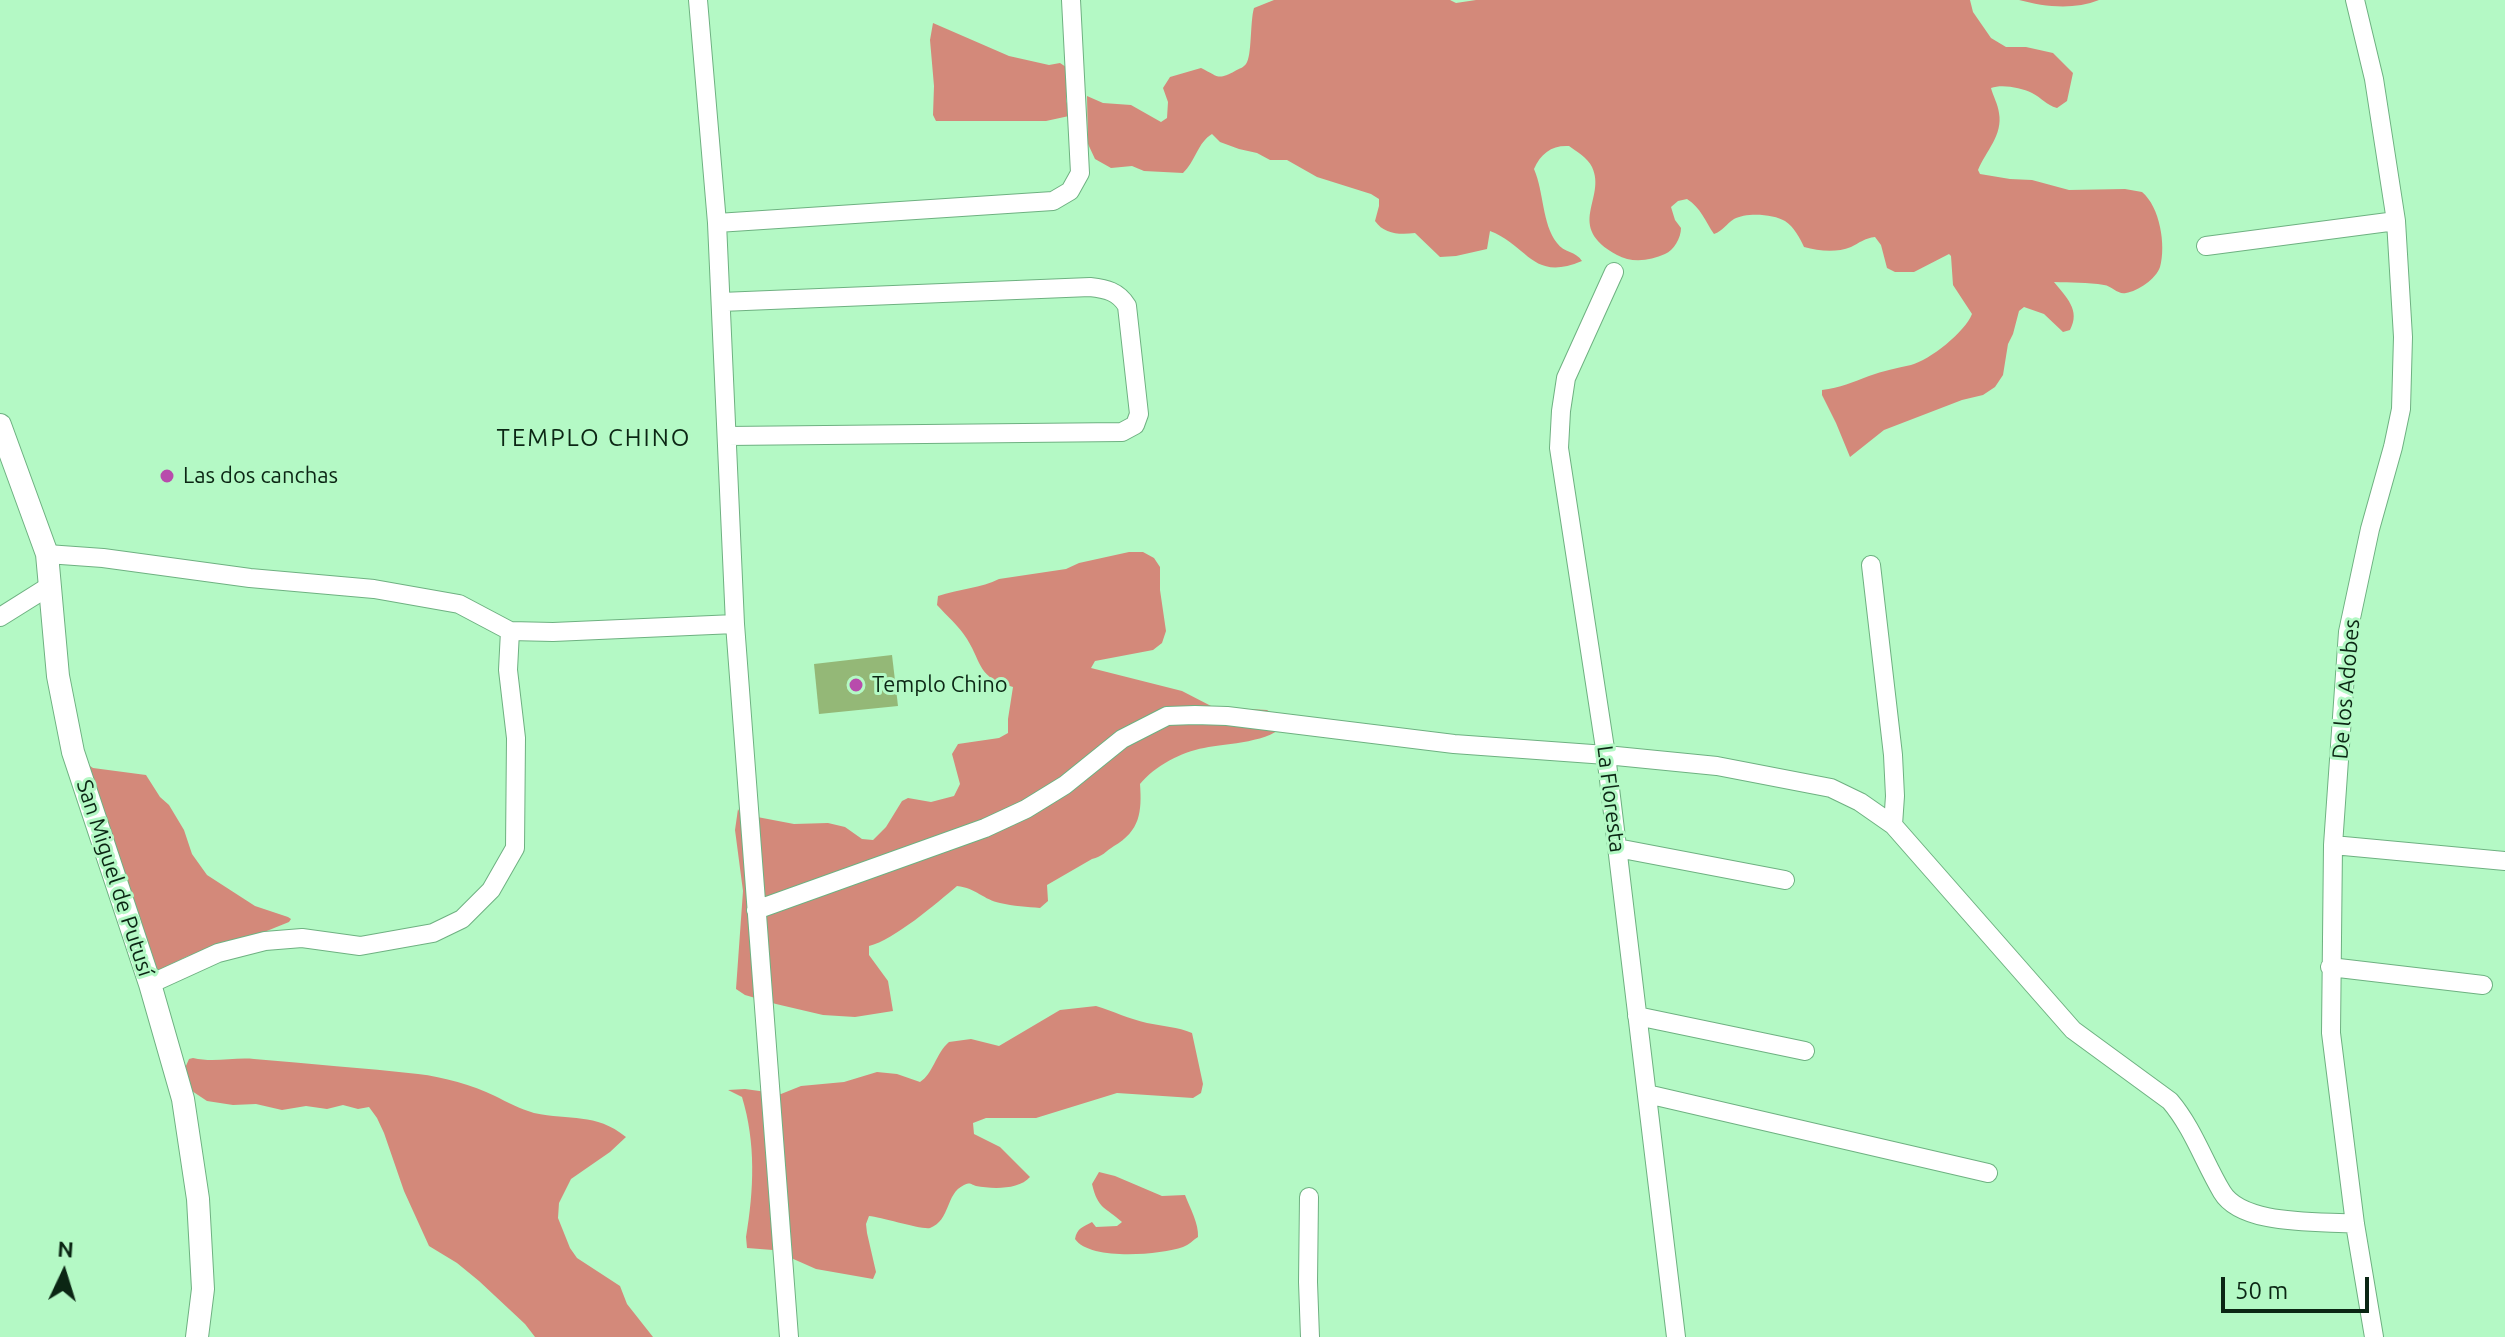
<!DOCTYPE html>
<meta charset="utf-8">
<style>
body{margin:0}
#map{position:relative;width:2505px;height:1337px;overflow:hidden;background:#b4f9c5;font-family:Ubuntu,sans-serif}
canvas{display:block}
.north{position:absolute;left:24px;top:1233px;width:80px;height:80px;-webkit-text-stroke:6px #b4f9c5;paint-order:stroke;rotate:4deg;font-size:22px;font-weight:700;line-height:32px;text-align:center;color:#0b2614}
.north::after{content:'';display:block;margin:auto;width:28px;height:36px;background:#0b2614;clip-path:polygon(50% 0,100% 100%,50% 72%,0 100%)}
.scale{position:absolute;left:2221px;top:1277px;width:148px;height:36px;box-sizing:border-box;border:4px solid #0b2614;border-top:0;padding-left:10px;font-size:24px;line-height:28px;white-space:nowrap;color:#0b2614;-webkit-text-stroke:6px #b4f9c5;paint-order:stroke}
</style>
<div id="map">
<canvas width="2505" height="1337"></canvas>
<div class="north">N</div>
<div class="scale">50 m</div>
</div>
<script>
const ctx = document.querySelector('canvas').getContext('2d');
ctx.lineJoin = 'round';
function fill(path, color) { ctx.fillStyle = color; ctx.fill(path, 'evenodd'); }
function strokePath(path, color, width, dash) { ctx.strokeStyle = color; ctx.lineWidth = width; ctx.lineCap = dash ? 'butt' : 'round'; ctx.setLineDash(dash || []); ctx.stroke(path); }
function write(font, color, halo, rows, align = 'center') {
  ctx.font = font + ' Ubuntu,sans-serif'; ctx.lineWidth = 6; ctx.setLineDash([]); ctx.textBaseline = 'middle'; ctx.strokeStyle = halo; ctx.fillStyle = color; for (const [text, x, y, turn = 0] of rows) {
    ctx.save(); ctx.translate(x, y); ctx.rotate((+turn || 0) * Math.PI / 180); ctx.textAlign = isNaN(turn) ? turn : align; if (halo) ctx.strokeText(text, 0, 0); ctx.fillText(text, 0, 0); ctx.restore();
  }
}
const forest = new Path2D(`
 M1274,0H1450L1456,3L1476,0H1970L1973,12L1991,38L2006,47H2026L2053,53L2073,73L2067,101L2057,108C2046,105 2042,98 2032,93C2021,88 2003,84 1991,88C1993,96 1998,104 1999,113C2003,135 1986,151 1978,170L1980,174L2010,179L2032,180L2069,190L2125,189L2142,192C2160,207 2166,245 2160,267C2156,279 2138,291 2126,293C2118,295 2112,286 2104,285C2088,282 2070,283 2054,282C2066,297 2081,310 2070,330L2063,332L2044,314L2024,307L2019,311L2013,334L2008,344L2003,375L1995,387L1983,395L1962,400L1884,430L1850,457L1836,423L1822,395V390C1840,388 1853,382 1869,376C1883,371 1897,368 1911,365C1930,360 1965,332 1972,314L1953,285L1951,256L1949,254L1914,272H1895L1887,268L1881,245L1875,237C1865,238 1859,243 1851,247C1836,253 1819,251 1804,247C1800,238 1794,227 1785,221C1774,214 1746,212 1734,219C1726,224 1723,231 1714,234C1705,221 1701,208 1687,199L1678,201L1671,207L1675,220L1681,228C1681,238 1674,250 1665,254C1650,261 1631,263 1617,255C1564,226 1607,199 1592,167C1588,158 1576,151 1569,146C1552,145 1541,153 1534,169C1544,192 1542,224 1557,243C1564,253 1576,251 1582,261C1532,282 1529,246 1490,231L1487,249L1456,256L1440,257L1415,233C1399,235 1384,234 1375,221L1379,206V199L1371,194L1317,177L1287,160H1270L1257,153L1239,149L1220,142L1212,134C1198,142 1195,162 1183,173L1144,171L1132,166L1111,168L1095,159L1088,144L1087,96L1103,103L1131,105L1161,122L1167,118L1168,102L1163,88L1170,77L1201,68C1218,76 1217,81 1235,71C1240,68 1243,68 1246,64C1252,57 1250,21 1254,8Z
 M2019,0H2099C2074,10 2045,7 2019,0Z
 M933,23L1009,56L1049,65L1060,63L1066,67V101L1070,112L1069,116L1046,121H936L933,115L934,86L930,40Z
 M1129,552H1143L1154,558L1160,567V590L1166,631L1162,643L1153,650L1095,661L1091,668L1182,691L1213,707L1267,710L1286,723C1271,743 1228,743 1204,748C1181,752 1155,766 1140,784C1142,812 1140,831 1114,846C1106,851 1102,857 1092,859L1047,885L1048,901L1040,908C1028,907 1013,906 1000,903C984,900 976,888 957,886C937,903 894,940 869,946V955L888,981L893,1011L855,1017L823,1015L776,1004L745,995L736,989L743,891L735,830L738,809L740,813L747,812L752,816L794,824L828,823L845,827L862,839L873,840L886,827L902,801L908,798L931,802L954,796L960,784L952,754L958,744L999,738L1008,733V719L1013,687C977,677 983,665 967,639C959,626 947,616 937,605L938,596C958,589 982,588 999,579L1066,569L1079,563Z
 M84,762L93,768L146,775L160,797L169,805L184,830L192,854L207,875L255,906L288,917L291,919L289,922L237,943L188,956L167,966L143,982Z
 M1096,1006C1113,1011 1129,1019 1147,1023C1162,1026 1178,1027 1192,1033L1203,1084L1201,1093L1193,1098L1117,1093L1036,1118H986L973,1123L974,1134L1000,1147L1030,1177C1019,1190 992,1189 976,1186C970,1184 971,1182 964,1185C945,1194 951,1220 930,1228C922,1230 881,1217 869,1216L866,1224L867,1233L876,1272L873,1279L816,1269L773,1250L747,1248L746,1237C754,1190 756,1143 742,1097L728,1090L745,1089L781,1094L801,1086L844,1082L877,1072L897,1074L920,1082C933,1074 936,1053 949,1042L971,1039L999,1046L1060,1010Z
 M193,1058C214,1063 234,1057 254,1059C309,1064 364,1068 418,1074C444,1077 472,1085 495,1096C507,1102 520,1109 534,1113C570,1121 595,1112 626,1137L610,1152L571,1179L559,1203L558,1218L570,1248L577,1258L620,1286L627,1304L653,1337H535L525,1324L479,1281L457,1263L429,1246L404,1191L384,1133L377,1118L369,1107L358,1109L343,1105L327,1109L306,1106L282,1110L256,1104L233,1105L207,1101L192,1091L185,1068L189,1059Z
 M1099,1172L1115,1176L1162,1196L1185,1195C1190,1208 1199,1224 1198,1237C1193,1240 1189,1245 1183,1247C1160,1255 1090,1261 1075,1239C1077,1228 1083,1227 1092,1222L1096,1227L1117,1226L1122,1222C1106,1207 1098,1210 1092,1184Z`);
const building = new Path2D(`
 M892,655L898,706L819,714L814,664Z`);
const minor = new Path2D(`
 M698,0L717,223L735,624L789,1337
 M2355,0L2374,79L2396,221L2403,337L2401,409L2393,447L2370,529L2348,632L2333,845L2331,1033L2355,1224L2374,1337
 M717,223L1053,201L1070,191L1080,173L1071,0
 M2206,246L2396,221
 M1614,272L1566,378L1561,411L1559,448L1606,755L1676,1337
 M721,302L1090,287C1106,289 1118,291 1127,306L1139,414L1135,425L1122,432L727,436
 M47,554L103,558L250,578L374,589L459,604L510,631L553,632L735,624
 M1871,565L1893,755L1895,796L1893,825
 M0,617L48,587
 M2333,845L2505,861
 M1617,848L1785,880
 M756,910L985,828L1026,809L1065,785L1122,739L1167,716L1195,715L1227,716L1454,744L1606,755L1717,766L1831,788L1860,802L1893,825L2073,1030L2170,1101C2193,1128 2204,1162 2222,1192C2242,1226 2319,1221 2355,1224
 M2330,967L2483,985
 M150,984L218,953L265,941L302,938L360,946L433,933L462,919L491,890L515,848L516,738L508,670L510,631
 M1637,1016L1805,1051
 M1647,1094L1988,1173
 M1309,1197L1308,1282L1310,1337`);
const tertiary = new Path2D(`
 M0,425L47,554L58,676L73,752L150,984L183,1099L198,1199L203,1289L197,1337`);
const markers = [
 [167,476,8,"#b84cac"],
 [856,685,8,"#b84cac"]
];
const poiNames = [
 ["Las dos canchas",183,476],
 ["Templo Chino",872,685]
];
const streetNames = [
 ["De los Adobes",2346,689,-85],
 ["La Floresta",1611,799,83],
 ["San Miguel de Putusí",115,878,72]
];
const neighbourhoodNames = [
 ["TEMPLO CHINO",594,438]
];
fill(forest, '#d3897a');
fill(building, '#94b877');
strokePath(minor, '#6eb181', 20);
strokePath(tertiary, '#6eb181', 24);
strokePath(minor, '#fff', 18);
strokePath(tertiary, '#fff', 22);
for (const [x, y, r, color] of markers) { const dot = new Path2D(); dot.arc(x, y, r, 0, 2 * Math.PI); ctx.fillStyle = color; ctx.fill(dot); strokePath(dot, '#b4f9c5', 3); }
write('22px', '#0b2614', '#b4f9c5', poiNames, 'left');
write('22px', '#0b2614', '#b4f9c5', streetNames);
ctx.letterSpacing = '2px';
write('24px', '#0b2614', '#b4f9c5', neighbourhoodNames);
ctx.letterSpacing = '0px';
</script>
